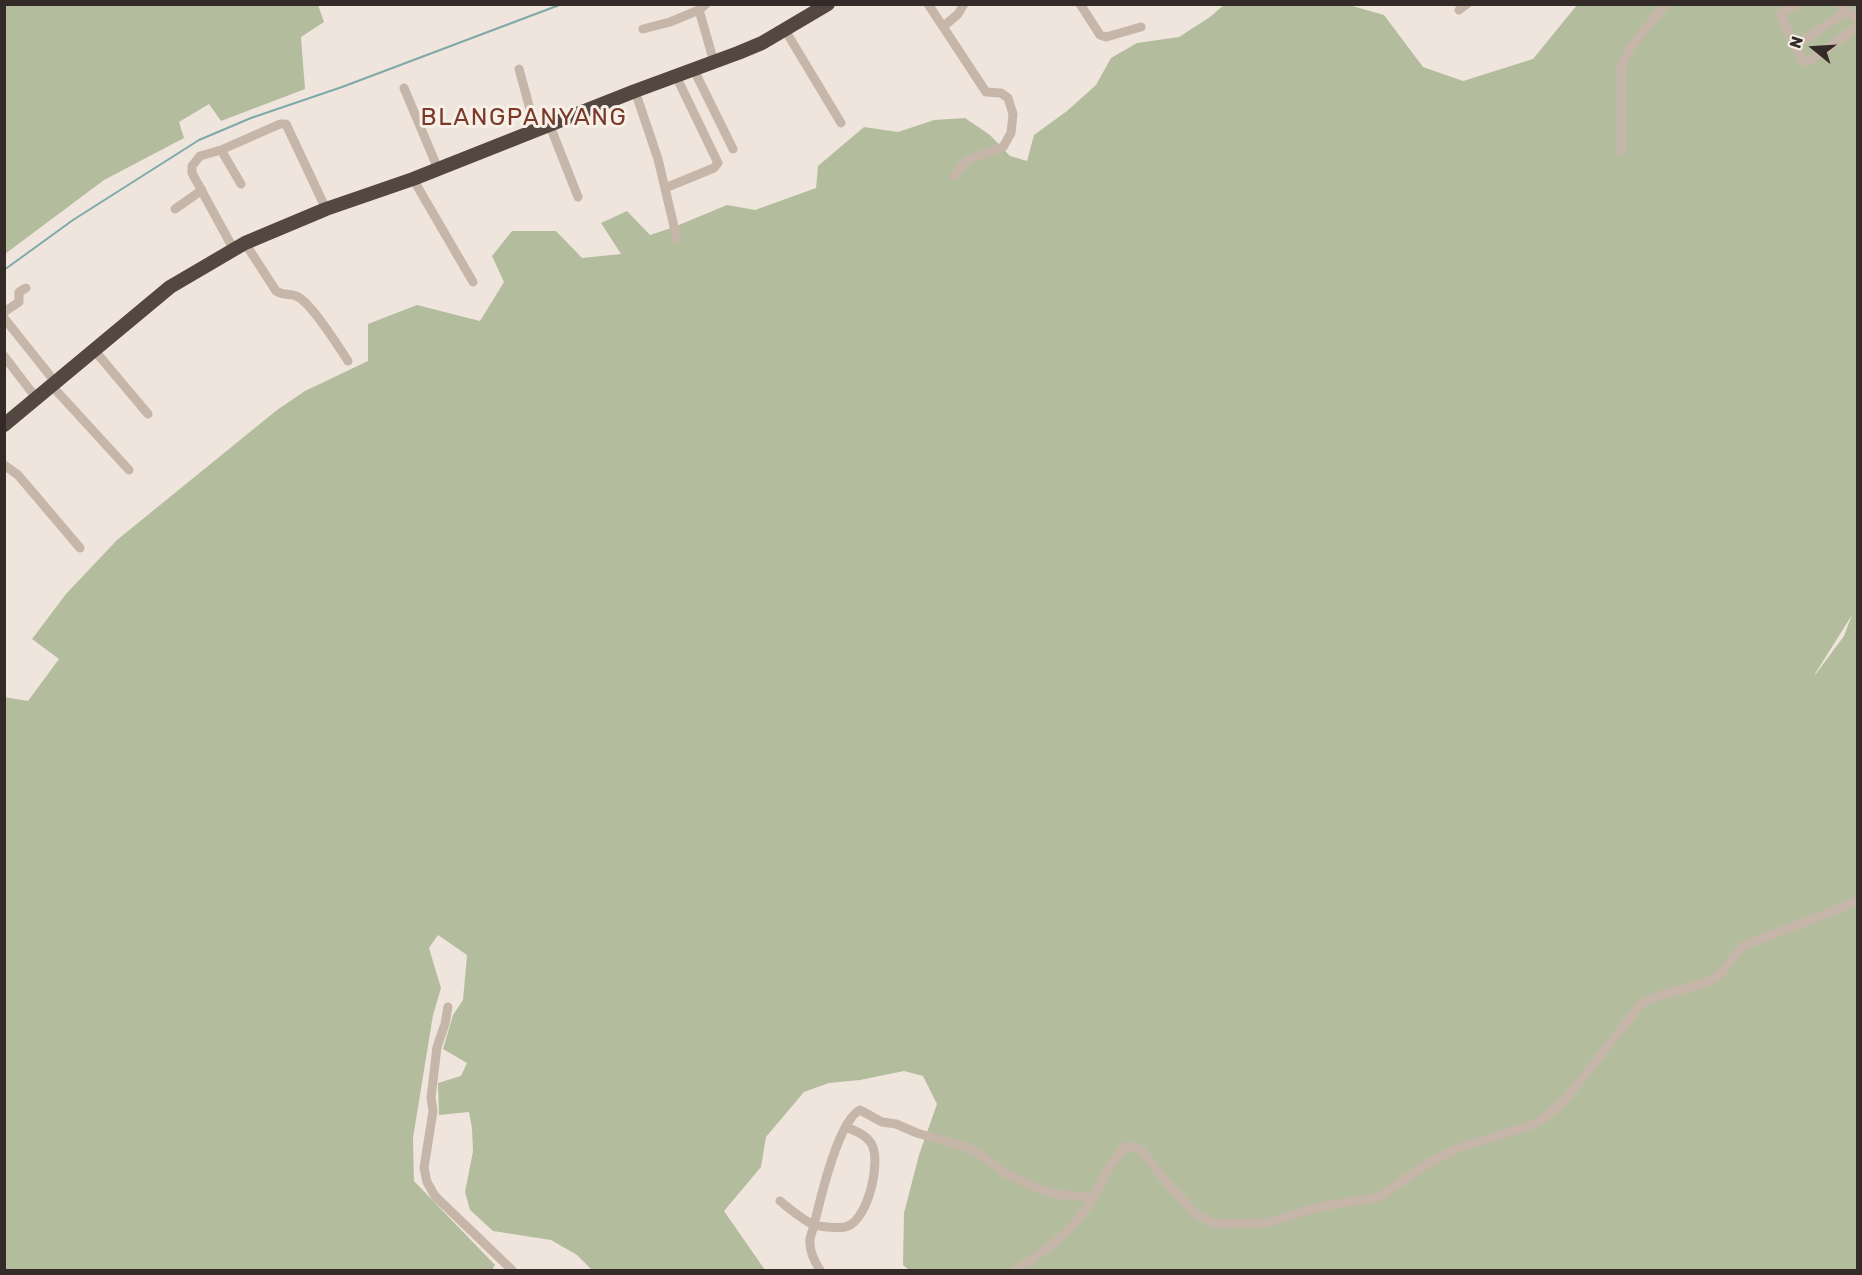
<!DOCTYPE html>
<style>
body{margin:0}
#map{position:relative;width:1862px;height:1275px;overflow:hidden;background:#efe5dc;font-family:Rubik,sans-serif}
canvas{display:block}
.frame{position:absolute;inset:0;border:6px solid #342b28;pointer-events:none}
.north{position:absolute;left:1784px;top:18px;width:60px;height:60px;-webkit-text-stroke:4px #f7f0e8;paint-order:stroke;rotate:288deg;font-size:16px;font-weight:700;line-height:24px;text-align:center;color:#342b28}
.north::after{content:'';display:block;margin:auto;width:21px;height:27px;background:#342b28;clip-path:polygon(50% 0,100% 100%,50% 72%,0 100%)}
</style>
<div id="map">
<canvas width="1862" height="1275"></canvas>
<div class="frame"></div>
<div class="north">N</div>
</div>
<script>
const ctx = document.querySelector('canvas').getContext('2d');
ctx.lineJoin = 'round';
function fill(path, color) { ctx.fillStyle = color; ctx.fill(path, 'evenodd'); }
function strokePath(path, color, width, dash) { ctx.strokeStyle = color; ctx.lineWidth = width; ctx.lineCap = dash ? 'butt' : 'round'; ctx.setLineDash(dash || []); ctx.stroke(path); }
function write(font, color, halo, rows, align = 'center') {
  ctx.font = font + ' Rubik,sans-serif'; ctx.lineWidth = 6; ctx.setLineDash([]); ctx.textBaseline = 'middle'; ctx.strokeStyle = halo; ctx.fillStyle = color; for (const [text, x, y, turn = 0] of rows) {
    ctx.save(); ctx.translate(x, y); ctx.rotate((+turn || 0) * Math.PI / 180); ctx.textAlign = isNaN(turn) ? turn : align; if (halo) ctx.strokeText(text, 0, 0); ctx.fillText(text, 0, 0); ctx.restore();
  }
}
const green = new Path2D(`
 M4,5H318L324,22L301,37L305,89L221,121L209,104L179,122L184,138L104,180L5,254Z
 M1224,5H1349L1384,15L1423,67L1463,81L1533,59L1577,5H1857V1270H909L903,1265L904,1213L919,1155L937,1104L923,1076L904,1071L860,1080L829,1083L804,1092L766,1137L761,1167L724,1211L765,1270H592L577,1255L551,1240L493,1231L470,1210L465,1192L473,1151L472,1128L469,1112L439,1115L438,1083L461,1076L467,1063L443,1049L453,1015L463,1000L467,955L438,935L429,948L441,988L433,1015L413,1138L414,1181L495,1265L492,1270H5L4,697L28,701L59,659L32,639L66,594L117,540L277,410L305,391L368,361V324L417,305L480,321L504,282L492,256L512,231H556L582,258L621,254L601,223L627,211L650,235L674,227L727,205L755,210L816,188L818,166L864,127L898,132L934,120L965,118L990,135L1010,156L1027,161L1034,135L1067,111L1096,85L1111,58L1137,43L1179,37L1210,17ZM1852,615L1844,636L1815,675V674Z`);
const stream = new Path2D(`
 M4,270L73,220L199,140L251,118L342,87L562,4`);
const minor = new Path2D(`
 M706,4L699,10L714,62
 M928,4L986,92L1001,93L1008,98L1013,114L1011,133L1003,147L970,159L962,166L954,176
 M1080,4L1100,35L1106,37L1141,27
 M1797,4L1780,14L1802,60L1807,62L1813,59L1858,26
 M1839,4L1858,19
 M1459,10L1467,4
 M944,26L958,14L964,4
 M643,29L670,22L699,10
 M785,30L841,123
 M1795,46L1847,11
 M519,69L536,131
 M694,70L733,149
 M404,88L438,169
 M635,91L658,159L677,239
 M550,126L578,197
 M221,150L280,124H286L326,209
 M1621,151V67L1630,48L1666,4
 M413,179L473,282
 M665,188L714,168L718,163L676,76
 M175,209L202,190
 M245,243L276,291C285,297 291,292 298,297C312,304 338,346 348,361
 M234,250L192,173V166L200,156L221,150L241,184
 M4,312L19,302V292L26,288
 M4,318L56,383
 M95,351L148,414
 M4,356L37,399
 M52,386L129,470
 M4,465L18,475L80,548
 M448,1007L445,1024L437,1047L431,1098L433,1111L424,1168L427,1182L435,1196L512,1270
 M780,1201C789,1208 805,1222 815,1225C822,1227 841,1229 848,1226C868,1218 881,1163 872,1145C868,1136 856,1131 846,1127
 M820,1270C814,1261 809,1251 810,1239C811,1234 814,1227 815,1221C821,1197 838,1121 860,1110L882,1122L896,1124L917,1133L967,1147L978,1153L1005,1173L1041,1190L1055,1194L1093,1198
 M1016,1270C1044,1251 1066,1237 1086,1209C1100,1189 1108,1162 1127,1146L1138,1148L1142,1151L1166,1182L1197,1215L1215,1224L1266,1223L1318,1207L1379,1197L1427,1164L1461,1147L1529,1126L1543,1119L1566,1099L1641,1004C1663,990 1690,991 1713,979C1727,972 1732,954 1745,945L1846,906L1858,899`);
const highway = new Path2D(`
 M4,425L170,287L245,243L326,209L413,179L635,91L738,53L762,43L828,4`);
const quarterNames = [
 ["BLANGPANYANG",524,118]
];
fill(green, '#b3bd9e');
strokePath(stream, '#7ea9a9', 2);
strokePath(minor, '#c6b5a9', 9);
strokePath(highway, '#544640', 14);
ctx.letterSpacing = '1.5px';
write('24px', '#7b3a29', '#f7f0e8', quarterNames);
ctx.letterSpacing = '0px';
</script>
